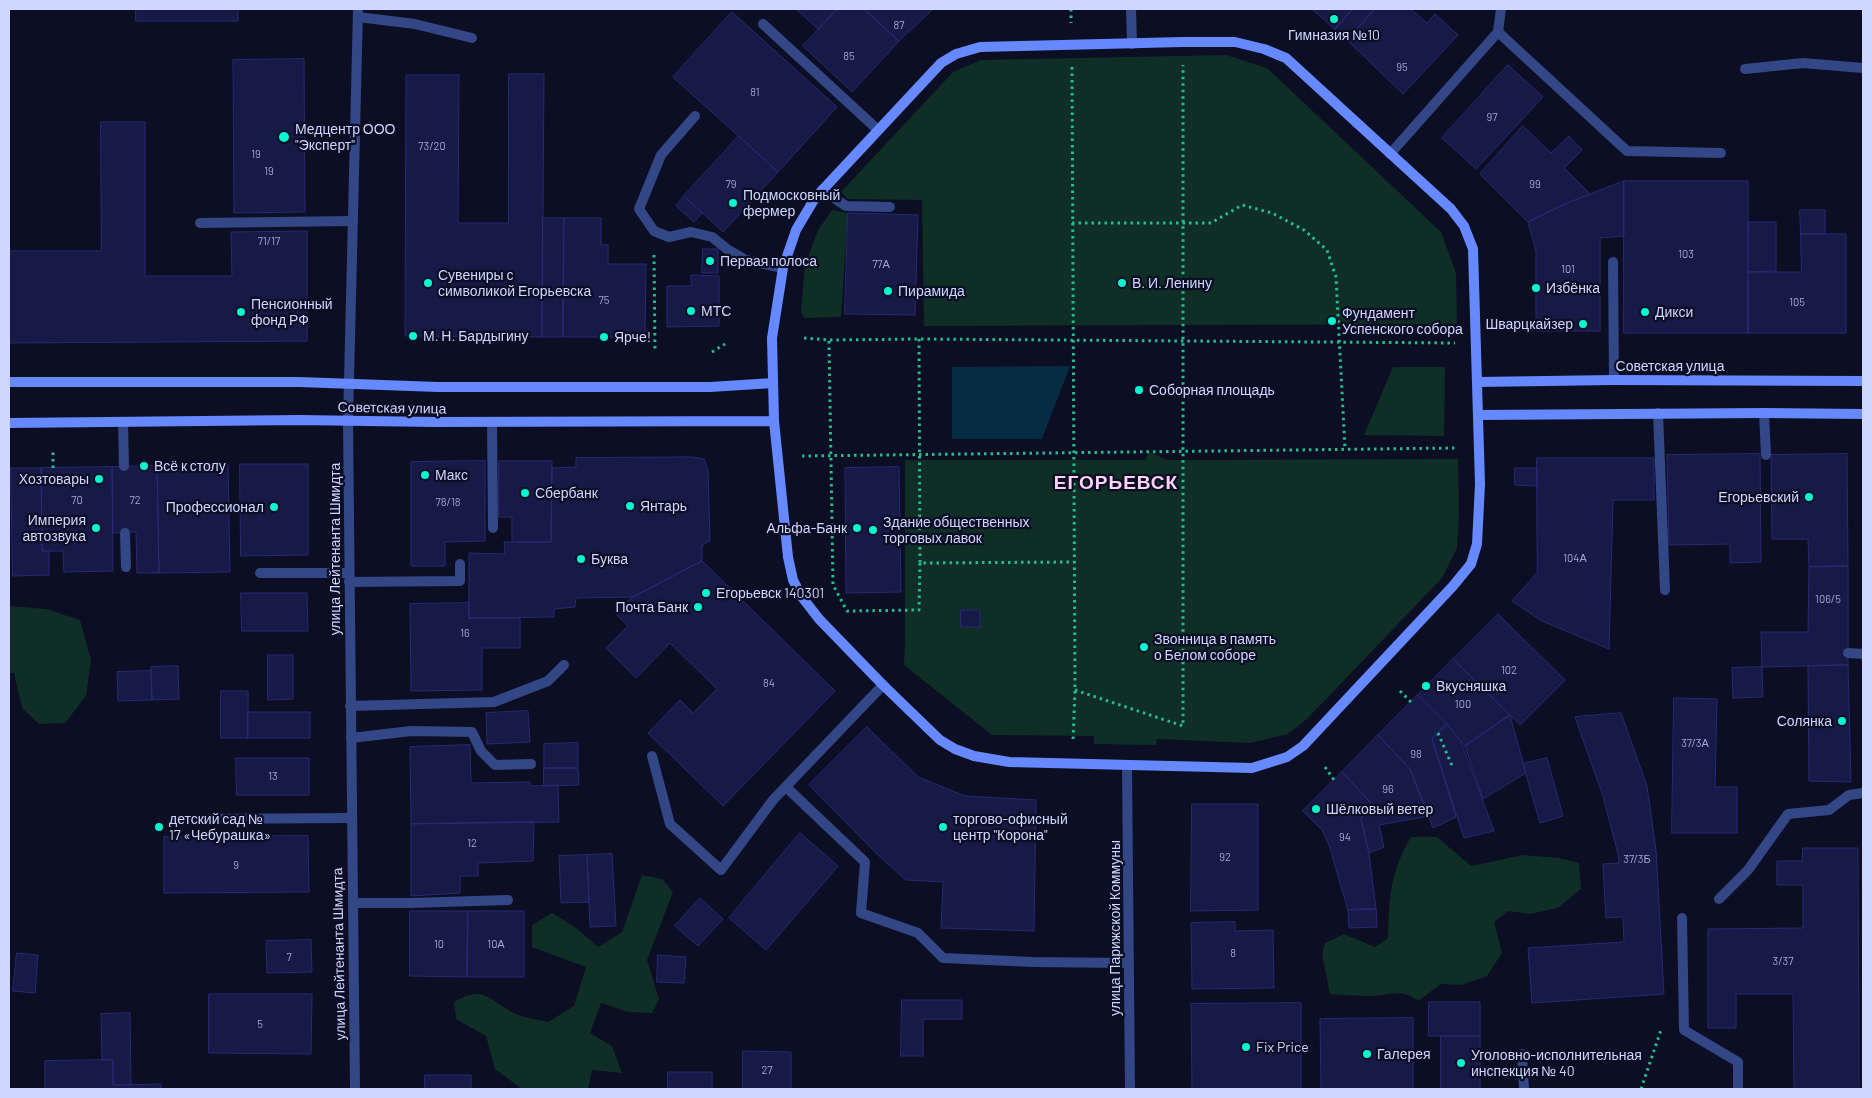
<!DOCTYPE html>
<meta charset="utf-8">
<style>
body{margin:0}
#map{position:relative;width:1872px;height:1098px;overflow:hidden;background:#0c0e24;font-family:Barlow,sans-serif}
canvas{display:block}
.frame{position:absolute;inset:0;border:10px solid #cfd6ff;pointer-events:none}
</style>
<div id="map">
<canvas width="1872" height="1098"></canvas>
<div class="frame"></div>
</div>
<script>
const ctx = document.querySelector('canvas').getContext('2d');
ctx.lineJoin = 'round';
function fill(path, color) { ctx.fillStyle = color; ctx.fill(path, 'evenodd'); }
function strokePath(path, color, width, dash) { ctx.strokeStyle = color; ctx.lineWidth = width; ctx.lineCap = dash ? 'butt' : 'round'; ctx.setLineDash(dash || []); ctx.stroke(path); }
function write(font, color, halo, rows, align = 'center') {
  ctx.font = font + ' Barlow,sans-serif'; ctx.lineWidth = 4.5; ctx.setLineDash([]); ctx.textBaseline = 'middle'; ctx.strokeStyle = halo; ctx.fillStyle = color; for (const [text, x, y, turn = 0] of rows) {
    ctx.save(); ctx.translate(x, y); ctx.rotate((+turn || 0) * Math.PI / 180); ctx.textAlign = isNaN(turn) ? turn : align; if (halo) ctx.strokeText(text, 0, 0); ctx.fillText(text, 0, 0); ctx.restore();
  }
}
const green = new Path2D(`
 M1226,55L1267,68L1441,232L1456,273L1457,324L924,326L922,200L848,199L841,192L953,72L981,60Z
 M832,210L848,213L841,317L804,318L801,312L805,265L818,230Z
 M1393,367H1445L1444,436L1364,435Z
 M1149,452L1167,460L1458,459L1459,516L1457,548L1442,578L1307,719L1288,734L1250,743L1157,739L1156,745L1094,744V736L992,735L904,665L905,638V460H1145Z
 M9,606L46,609L80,620L91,660L86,696L65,723L39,724L22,708L14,673H9Z
 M1411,837H1437L1471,866L1523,855L1559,858L1579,863L1581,889L1558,908L1530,914L1508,911L1494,922L1502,953L1487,976L1461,985L1441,984L1418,1001C1403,987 1386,996 1369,996C1356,996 1343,995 1330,994L1322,955L1325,943L1344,934L1375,947L1388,938C1389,900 1390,871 1411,837Z
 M642,875L662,879L673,892L647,960L659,999L652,1013L628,1012L601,1003L590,1033L612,1046L622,1073L592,1070L588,1089H522L495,1069L486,1036L456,1019L454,1002C484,984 489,1000 514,1013C523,1018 537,1019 548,1022L574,1006L586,967L532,947V925L552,913L575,927L598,947L622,932Z`);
const water = new Path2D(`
 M1070,366L1042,439H952V367Z`);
const building = new Path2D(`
 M136,9H238V21H136Z
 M796,9H837L819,29Z
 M837,9H864L899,41L852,92L803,46Z
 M864,9H933L899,41Z
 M1312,9H1353L1335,29Z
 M1353,9H1375L1347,40L1335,29Z
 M1375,9H1411L1427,23L1435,14L1458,35L1403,94L1347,40Z
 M732,12L837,107L778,172L673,77Z
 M304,59L305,212L234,213L233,60Z
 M1508,65L1543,97L1476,169L1442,138Z
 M509,74H544L542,337L405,336L406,75H459L458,223H508Z
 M101,122H145V276H232L231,232L307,231V341L9,343V251H101Z
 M1523,126L1551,153L1569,136L1582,150L1564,168L1590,194L1565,204L1528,222L1480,174Z
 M739,136L778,172L723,232L684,196Z
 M1624,181V236L1600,238V331H1536V251L1528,222L1565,204Z
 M1624,181H1748V333H1624Z
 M684,196L702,213L694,222L676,206Z
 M1800,210H1825V234H1801Z
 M848,213L918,215L915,315L845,314Z
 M543,218H564L563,337H542Z
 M564,218H601V245H608V264H646L645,337H563Z
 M1749,222H1776V271L1748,272Z
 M1801,234H1846V333H1748V272H1801Z
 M703,249H718V273H702Z
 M691,275L719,276V326L667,327V286H691Z
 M1760,454L1761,562L1730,563V544L1669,545L1667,455Z
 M1847,454L1848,566L1809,567L1808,539H1772L1771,455Z
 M693,457L704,459L708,471L710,541L702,545V561L633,597L576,598L575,607L554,609V617L469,618V553L505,554L504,542H551L552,468L576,467V458Z
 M1537,458H1654V500H1613L1609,649L1542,621L1512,601L1537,573Z
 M485,461V541L445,542V566H411V462Z
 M499,461H552L551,542H512V517H499Z
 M228,464L230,572L159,573L157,466Z
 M240,464H308V555L241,556Z
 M157,466L159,573H137L136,532L113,533L112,467Z
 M112,467L113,571L64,572L63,551H42L41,468Z
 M899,467L901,592L846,593L845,468Z
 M11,468H41L42,551H49V575L13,576Z
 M1515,468H1537V486L1515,485Z
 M702,561L835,691L723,806L648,733L680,700L693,713L717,689L670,643L636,678L606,648L628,626L614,612L633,597Z
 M1848,566V665L1762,667L1761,632H1808L1809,567Z
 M241,593H307L308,631H242Z
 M469,603V618H520V648H482V690L411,691L410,604Z
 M961,610H980V627H961Z
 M1498,614L1565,680L1520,725L1453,659Z
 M268,655H293V699L268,700Z
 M1453,659L1510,715L1465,746L1447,724L1418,695Z
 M1848,665L1851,782L1809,781L1808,666Z
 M178,666L179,699L152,700L151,667Z
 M1762,667L1763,697L1733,698L1732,668Z
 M151,671L152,700L118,701L117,672Z
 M221,691H248V738H221Z
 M1418,695L1447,724L1432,739L1456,817L1433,828L1410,769L1378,735Z
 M1674,698L1717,699L1715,787H1737V833H1672Z
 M528,711L530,742L487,744L486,713Z
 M248,712H310V738H248Z
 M1621,713L1647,786L1656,850L1664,994L1532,1003L1528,948L1624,942L1623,917L1606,918L1603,864L1619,863L1618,854L1603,796L1575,717Z
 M1510,715L1526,773L1483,799L1465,746Z
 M1447,724L1461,742L1494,831L1464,838L1432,739Z
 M867,727L918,777L965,796L1036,800L1034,931L941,928L943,882L906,880L878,855L809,785Z
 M1378,735L1410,769L1429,816L1379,825L1384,847L1369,853L1361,819L1373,805L1342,772Z
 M578,743V768H544V744Z
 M470,745L471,783L530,782V786L558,785L559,822L411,824L410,747Z
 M236,758H309V795H237Z
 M1547,758L1563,816L1540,823L1523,764Z
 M544,768H578L579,785L544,786Z
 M1342,772L1373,805L1361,819L1369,853L1376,909L1348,910L1329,845L1322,830L1303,811Z
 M1192,804H1258V910L1191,911Z
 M534,822L533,861L478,863V876H460V893L411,896V824Z
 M800,833L838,866L766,950L729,918Z
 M308,836L309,892L164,893V837Z
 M1803,848H1858L1859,1089H1794L1793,994H1736V1028H1708V929L1803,928V885H1777V861H1802Z
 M612,854L616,926L590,927L587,855Z
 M587,855L589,902L561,903L559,856Z
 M700,898L723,919L698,946L675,926Z
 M1376,909L1377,927L1349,928L1348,910Z
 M410,911H468L467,977L410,976Z
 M468,911H524V977H467Z
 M1235,922V931L1273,930L1274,988L1192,989L1191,923Z
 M311,940L312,972L267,973L266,941Z
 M17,953L38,955L35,993L13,991Z
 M658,955L686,957L684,983L657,982Z
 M209,994H312L311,1054L209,1053Z
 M902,1000H962V1019H923V1056H901Z
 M1429,1002H1480V1036H1429Z
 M1301,1003V1089H1192L1191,1004Z
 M130,1013L131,1085H113V1060H102L101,1014Z
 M1413,1018V1089H1321L1320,1019Z
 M1441,1036H1480V1089H1441Z
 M743,1051L791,1052V1089H743Z
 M113,1060V1085L161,1084V1089H45V1061Z
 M668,1072H712V1089H668Z
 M425,1075H471V1089H425Z`);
const path = new Path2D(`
 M1071,9V23
 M1072,67L1075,690L1073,741
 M1072,223H1211L1242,205L1272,213L1304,230L1327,250L1336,277L1345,449
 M654,255L655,352
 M804,338L829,340L919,339L1455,343
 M919,339L920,563L1074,562
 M829,341L833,585L847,611L919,610L920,563
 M712,352L725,344
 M802,456L1456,448
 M53,468V449
 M1075,690L1183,726V65
 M1400,691L1411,702
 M1438,733L1453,768
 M1325,767L1334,780
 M1641,1089L1661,1030`);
const service = new Path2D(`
 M358,17L415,24L472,38
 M763,24L878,130
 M1498,32L1627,151L1721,153
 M1745,69L1803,63L1863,68
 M695,116L661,155L639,209L654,231L669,237L691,232L712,237L727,249L746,260L783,268
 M1390,154L1498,32L1501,9
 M822,190L846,206L890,207
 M200,223L353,221
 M1613,262L1614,380
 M1658,413L1665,590
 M1764,413L1766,455
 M123,422L124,466
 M492,422L493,528
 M125,533L126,567
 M260,573H349
 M349,582L460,581V564
 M1848,653L1863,654
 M350,706L494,702L548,681L564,665
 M351,738L411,731L472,732L481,751L495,765L531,764
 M652,756L670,824L721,870L773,800L883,685
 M786,787L865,862L861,913L918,933L943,958L1033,962L1129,963
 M188,819L352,818
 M1719,899L1748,870L1788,814L1829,810L1849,795L1863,793
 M353,903H410L508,900
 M1682,918L1684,1030L1738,1062V1089
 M1522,1054L1524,1089`);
const minor = new Path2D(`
 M1131,9L1132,44
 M1127,766L1130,1089
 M355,1089L348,421L358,9`);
const secondary = new Path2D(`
 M1183,42H1235L1264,49L1286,58L1451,209L1464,226L1473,249L1480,484L1477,544L1471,564L1453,586L1303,746L1287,757L1252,768L1009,762L974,756L955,749L940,740L883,685L819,619L802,597L793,580L788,557L774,421L772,338L783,268L796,230L815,198L941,63L956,54L980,47Z
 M9,382H299L438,387H710L773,383
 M1477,382L1614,380L1863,381
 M1478,415L1764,413L1863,414
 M9,423L299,420L435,422L774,421`);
const markers = [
 [1334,19,5,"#00fad2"],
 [284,137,6,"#00fad2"],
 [733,203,5,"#00fad2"],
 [710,261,5,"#00fad2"],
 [428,283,5,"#00fad2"],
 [1122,283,5,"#00fad2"],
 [1536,288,5,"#00fad2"],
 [888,291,5,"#00fad2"],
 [691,311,5,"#00fad2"],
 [241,312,5,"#00fad2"],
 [1645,312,5,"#00fad2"],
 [1332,321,5,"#00fad2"],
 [1583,324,5,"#00fad2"],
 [413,336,5,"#00fad2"],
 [604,337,5,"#00fad2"],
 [1139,390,5,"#00fad2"],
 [144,466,5,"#00fad2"],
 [425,475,5,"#00fad2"],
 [99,479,5,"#00fad2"],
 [525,493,5,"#00fad2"],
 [1809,497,5,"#00fad2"],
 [630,506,5,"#00fad2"],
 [274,507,5,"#00fad2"],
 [96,528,5,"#00fad2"],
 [857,528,5,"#00fad2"],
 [873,530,5,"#00fad2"],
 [581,559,5,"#00fad2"],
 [706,593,5,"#00fad2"],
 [698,607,5,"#00fad2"],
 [1144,647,5,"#00fad2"],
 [1426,686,5,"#00fad2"],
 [1842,721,5,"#00fad2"],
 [1316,809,5,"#00fad2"],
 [159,827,5,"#00fad2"],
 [943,827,5,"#00fad2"],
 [1246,1047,5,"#00fad2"],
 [1367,1054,5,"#00fad2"],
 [1461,1063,5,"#00fad2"]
];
const numberNames = [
 ["87",899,25],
 ["85",849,56],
 ["95",1402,67],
 ["81",755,92],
 ["97",1492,117],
 ["73/20",432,146],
 ["19",256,154],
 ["19",269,171],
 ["79",731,184],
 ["99",1535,184],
 ["71/17",269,241],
 ["103",1686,254],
 ["77А",881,264],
 ["101",1568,269],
 ["75",604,300],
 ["105",1797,302],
 ["70",77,500],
 ["72",135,500],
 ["78/18",448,502],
 ["104А",1575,558],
 ["106/5",1828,599],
 ["16",465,633],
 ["102",1509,670],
 ["84",769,683],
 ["100",1463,704],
 ["37/3А",1695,743],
 ["98",1416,754],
 ["13",273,776],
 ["96",1388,789],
 ["94",1345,837],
 ["12",472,843],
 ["92",1225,857],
 ["37/3Б",1637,859],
 ["9",236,865],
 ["10",439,944],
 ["10А",496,944],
 ["8",1233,953],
 ["7",289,957],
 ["3/37",1783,961],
 ["5",260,1024],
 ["27",767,1070]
];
const poiNames = [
 ["Гимназия №10",1334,35,"center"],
 ["Медцентр ООО",295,129],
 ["\"Эксперт\"",295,145],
 ["Подмосковный",743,195],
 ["фермер",743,211],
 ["Первая полоса",720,261],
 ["Сувениры с",438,275],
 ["символикой Егорьевска",438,291],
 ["В. И. Ленину",1132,283],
 ["Избёнка",1546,288],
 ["Пирамида",898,291],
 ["Пенсионный",251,304],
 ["фонд РФ",251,320],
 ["МТС",701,311],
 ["Дикси",1655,312],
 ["Фундамент",1342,313],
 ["Успенского собора",1342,329],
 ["Шварцкайзер",1573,324,"right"],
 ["М. Н. Бардыгину",423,336],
 ["Ярче!",614,337],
 ["Соборная площадь",1149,390],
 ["Всё к столу",154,466],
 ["Макс",435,475],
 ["Хозтовары",89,479,"right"],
 ["Сбербанк",535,493],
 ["Егорьевский",1799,497,"right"],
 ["Янтарь",640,506],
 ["Профессионал",264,507,"right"],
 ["Империя",86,520,"right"],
 ["автозвука",86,536,"right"],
 ["Здание общественных",883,522],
 ["торговых лавок",883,538],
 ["Альфа-Банк",847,528,"right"],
 ["Буква",591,559],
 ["Егорьевск 140301",716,593],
 ["Почта Банк",688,607,"right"],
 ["Звонница в память",1154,639],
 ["о Белом соборе",1154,655],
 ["Вкусняшка",1436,686],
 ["Солянка",1832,721,"right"],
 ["Шёлковый ветер",1326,809],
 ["детский сад №",169,819],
 ["17 «Чебурашка»",169,835],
 ["торгово-офисный",953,819],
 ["центр \"Корона\"",953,835],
 ["Fix Price",1256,1047],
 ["Галерея",1377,1054],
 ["Уголовно-исполнительная",1471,1055],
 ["инспекция № 40",1471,1071]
];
const streetNames = [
 ["Советская улица",1670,366],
 ["Советская улица",392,408,1],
 ["улица Лейтенанта Шмидта",335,549,-90],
 ["улица Парижской Коммуны",1115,928,-90],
 ["улица Лейтенанта Шмидта",339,954,-91]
];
const districtNames = [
 ["ЕГОРЬЕВСК",1116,483]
];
fill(green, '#0f2e25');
fill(water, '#062c43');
fill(building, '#171946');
strokePath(building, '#272b74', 1);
strokePath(path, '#25bd8d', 3, [2.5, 4]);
strokePath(service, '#334686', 10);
strokePath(minor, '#334686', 10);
strokePath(secondary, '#6689ff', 10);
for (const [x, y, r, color] of markers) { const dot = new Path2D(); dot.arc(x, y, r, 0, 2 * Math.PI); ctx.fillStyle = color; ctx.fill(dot); strokePath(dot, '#0c0e24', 2); }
write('11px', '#a1a7d1', null, numberNames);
write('14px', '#cfd6ff', '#0c0e24', poiNames, 'left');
write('14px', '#cfd6ff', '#0c0e24', streetNames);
ctx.letterSpacing = '1px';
write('bold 19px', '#ffd1fa', '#0c0e24', districtNames);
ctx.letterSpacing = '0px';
</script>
